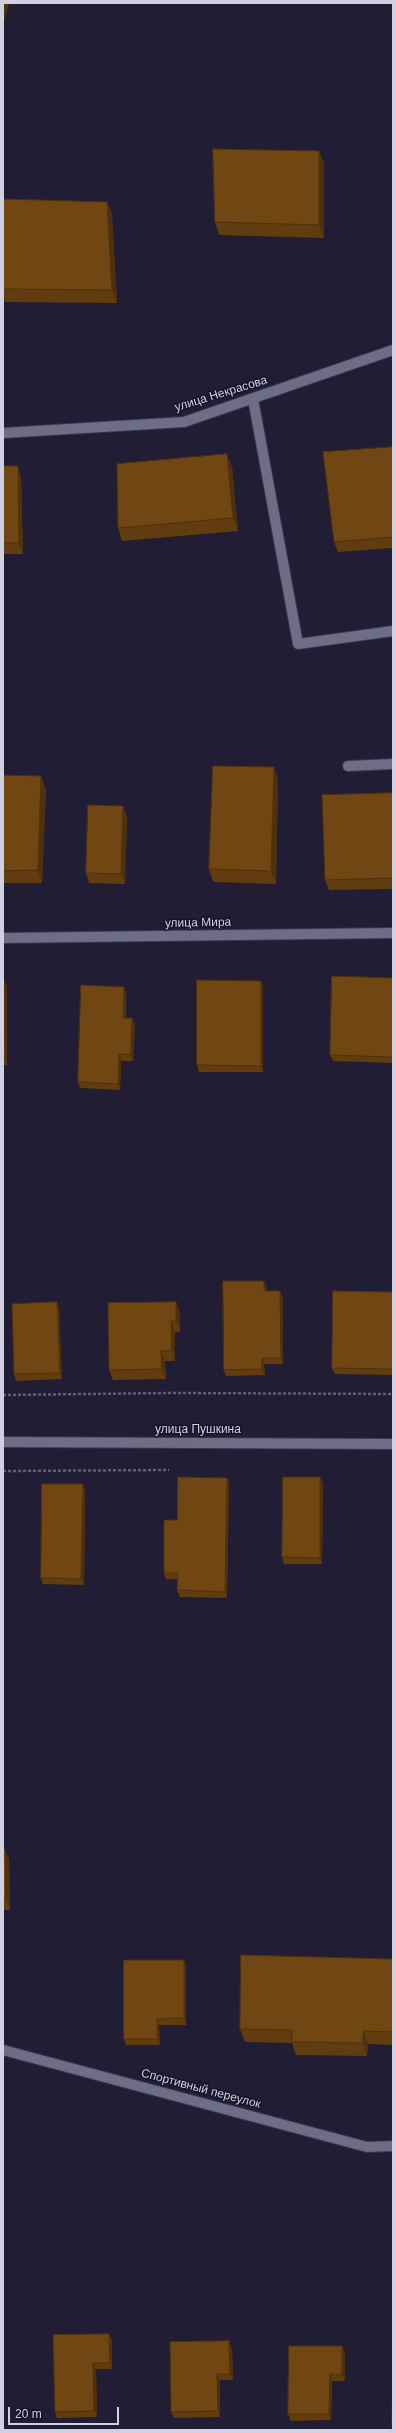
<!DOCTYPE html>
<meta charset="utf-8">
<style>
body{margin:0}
#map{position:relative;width:396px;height:2433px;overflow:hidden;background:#201d34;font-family:Arial,sans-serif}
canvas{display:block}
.frame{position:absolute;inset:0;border:4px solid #d1d0e0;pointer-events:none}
.scale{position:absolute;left:8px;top:2407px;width:111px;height:18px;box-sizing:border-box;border:2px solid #d1d0e0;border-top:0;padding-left:5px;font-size:12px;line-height:14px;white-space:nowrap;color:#d1d0e0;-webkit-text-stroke:3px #161429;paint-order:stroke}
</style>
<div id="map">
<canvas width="396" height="2433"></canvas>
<div class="frame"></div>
<div class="scale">20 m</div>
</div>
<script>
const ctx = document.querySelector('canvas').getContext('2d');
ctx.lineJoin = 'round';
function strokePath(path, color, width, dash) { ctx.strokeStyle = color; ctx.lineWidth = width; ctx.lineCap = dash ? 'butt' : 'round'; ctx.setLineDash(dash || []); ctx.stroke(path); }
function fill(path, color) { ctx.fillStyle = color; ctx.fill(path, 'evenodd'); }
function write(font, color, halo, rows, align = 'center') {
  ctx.font = font + ' Arial,sans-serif'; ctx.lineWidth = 3; ctx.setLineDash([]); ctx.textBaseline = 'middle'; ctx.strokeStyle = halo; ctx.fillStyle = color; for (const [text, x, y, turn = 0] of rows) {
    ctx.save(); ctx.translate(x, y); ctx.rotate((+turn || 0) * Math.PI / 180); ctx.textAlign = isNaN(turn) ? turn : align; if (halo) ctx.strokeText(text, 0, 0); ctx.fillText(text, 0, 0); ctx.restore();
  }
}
const path = new Path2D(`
 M3,1395L172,1393L393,1394
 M3,1471L169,1470`);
const lane = new Path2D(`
 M253,399L298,644L393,631
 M348,766L393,764`);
const street = new Path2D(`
 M3,433L184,422L393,350
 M3,938L393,933
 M3,2050L367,2147L393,2146`);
const secondary = new Path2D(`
 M3,1442L393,1444`);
const wall = new Path2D(`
 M319,151L324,163V238L219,235L215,222Z
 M3,199L107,202L112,215L117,303L5,302L3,295Z
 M393,447V548L338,552L334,542Z
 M3,466L21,477L23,554H3Z
 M232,467L238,531L122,541L118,528Z
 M3,775L46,789L42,883H3Z
 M278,780L276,884L213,882L209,869Z
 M393,793V889L329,890L325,880Z
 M123,806L127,817L125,884L89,883L86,873Z
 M393,978V1063L333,1061L330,1055Z
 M3,980L7,986V1065H3Z
 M124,987L126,993V1018L135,1024L133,1061H121L120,1090L80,1088L78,1082Z
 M263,987V1072H199L197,1065Z
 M267,1287V1291L283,1297V1364H264L265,1375L226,1376L224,1370Z
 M393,1292V1375L335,1374L332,1368Z
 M176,1302L180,1313V1332H175V1361H165L166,1379L113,1380L109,1370Z
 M59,1308L62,1379L16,1381L14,1374Z
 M227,1478L229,1484L227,1598L180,1597L177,1590L178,1579H166L164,1573L177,1520Z
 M323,1483L322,1564H284L282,1557Z
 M83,1484L85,1491L84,1585L43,1584L41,1578Z
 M3,1849L9,1859L10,1910H3Z
 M393,1959V2045L368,2044L367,2056L296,2055L292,2043L245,2042L240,2029Z
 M184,1960L186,1966V2025H159L160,2045H126L124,2039Z
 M109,2334L112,2340V2369H96L97,2417L57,2418L55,2412Z
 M342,2346L345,2352V2381H332L331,2420L291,2421L288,2414Z
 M232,2348L233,2380H220V2417L174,2418L171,2412Z`);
const shadedWall = new Path2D(`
 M3,3H9L3,26Z
 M319,151L324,163V238L319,225Z
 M107,202L112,215L117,303L112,290Z
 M227,454L232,467L238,531L233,518Z
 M18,466L21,477L23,554L19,543Z
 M274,767L278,780L276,884L271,871Z
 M41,776L46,789L42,883L38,870Z
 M123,806L127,817L125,884L121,874Z
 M4,980L7,986V1065L5,1059Z
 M261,981L263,987V1072L261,1066Z
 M124,987L126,993L125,1024L123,1018Z
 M132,1018L135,1024L133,1061L131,1055Z
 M119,1054L121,1061L120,1090L118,1084Z
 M264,1281L267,1287L266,1297L264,1291Z
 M280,1291L283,1297V1364L281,1358Z
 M57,1302L59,1308L62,1379L60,1373Z
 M176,1302L180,1313V1332L176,1321Z
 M171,1321L175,1332V1361L172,1350Z
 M161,1351L165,1361L166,1379L162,1369Z
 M262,1358L264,1364L265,1375L262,1369Z
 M320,1477L323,1483L322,1564L320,1558Z
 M227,1478L229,1484L227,1598L225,1592Z
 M83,1484L85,1491L84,1585L81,1579Z
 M5,1849L9,1859L10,1910L6,1899Z
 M184,1960L186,1966V2025L184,2018Z
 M157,2019L159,2025L160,2045L158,2039Z
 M363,2031L368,2044L367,2056L363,2043Z
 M3,2219L4,2221L3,2252Z
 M109,2334L112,2340V2369L110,2363Z
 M229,2341L232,2348L233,2380L230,2374Z
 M342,2346L345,2352V2381L342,2375Z
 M93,2363L96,2369L97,2417L94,2411Z
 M217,2374L220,2380V2417L218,2411Z
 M330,2374L332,2381L331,2420L329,2414Z`);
const building = new Path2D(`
 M213,149L319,151V225L215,222Z
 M3,199L107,202L112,290L3,289Z
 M393,447V537L334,542L323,452Z
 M227,454L233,518L118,528L117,464Z
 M3,466H18L19,543H3Z
 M213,766L274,767L271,871L209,869Z
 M3,775L41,776L38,870L3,871Z
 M393,793V878L325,880L322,795Z
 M88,805L123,806L121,874L86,873Z
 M332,976L393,978V1057L330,1055Z
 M3,980H4L5,1059H3Z
 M197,980L261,981V1066L197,1065Z
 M81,985L124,987L123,1018H132L131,1055L119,1054L118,1084L78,1082Z
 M223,1281H264V1291H280L281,1358H262V1369L224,1370Z
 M333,1291L393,1292V1369L332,1368Z
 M57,1302L60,1373L14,1374L12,1304Z
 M176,1302V1321H171L172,1350L161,1351L162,1369L109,1370L108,1303Z
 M178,1477L227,1478L225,1592L177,1590L178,1573H164V1520H177Z
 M283,1477H320V1558L282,1557Z
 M42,1484H83L81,1579L41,1578Z
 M3,1849H5L6,1899H3Z
 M241,1955L393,1959V2032L363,2031V2043L292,2042V2030L240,2029Z
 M124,1960H184V2018L157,2019L158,2039H124Z
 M109,2334L110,2363H93L94,2411L55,2412L53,2335Z
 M229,2341L230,2374H217L218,2411L171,2412L170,2342Z
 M289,2346H342V2375L330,2374L329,2414H288Z
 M393,2358V2426H392Z`);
const streetNames = [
 ["улица Некрасова",221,394,-17],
 ["улица Мира",198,923,-1],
 ["улица Пушкина",198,1430],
 ["Спортивный переулок",201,2089,15]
];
strokePath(lane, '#3a374a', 12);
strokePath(street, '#3a374a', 12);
strokePath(secondary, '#3a374a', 12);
strokePath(path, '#625f74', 2.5, [3, 2]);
strokePath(lane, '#6e6d88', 10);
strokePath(street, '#6e6d88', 10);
strokePath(secondary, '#6e6d88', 10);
fill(wall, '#603c0f');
fill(shadedWall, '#4e310d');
fill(building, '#704612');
strokePath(building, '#4e310d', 1);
write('12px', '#d1d0e0', '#161429', streetNames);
</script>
